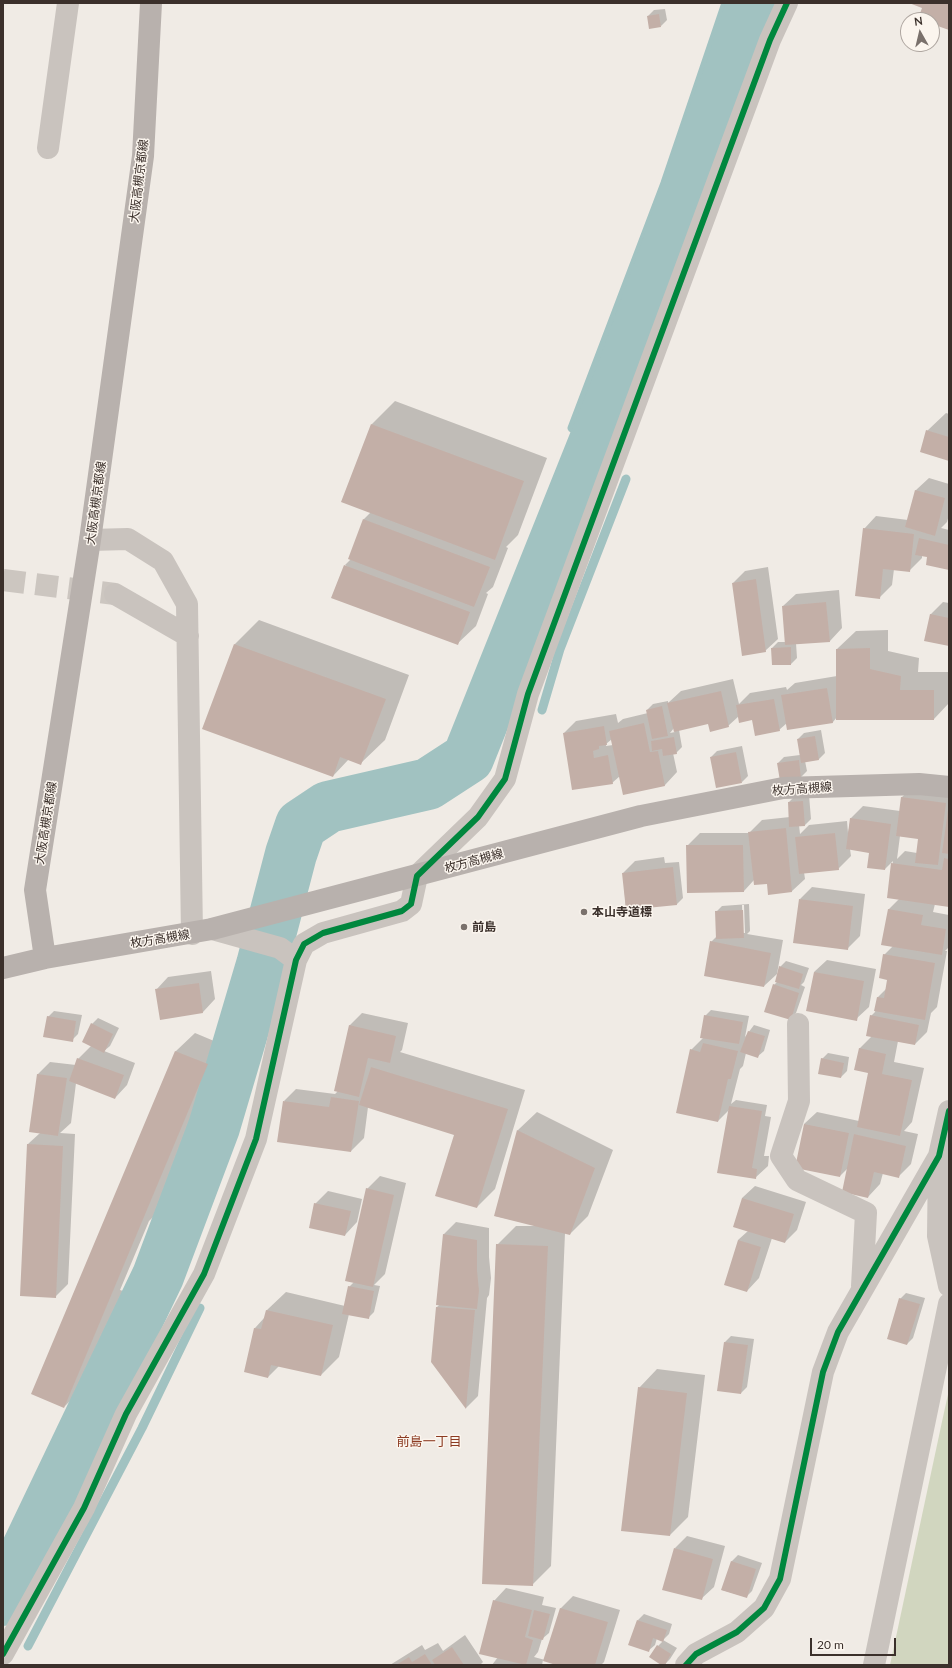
<!DOCTYPE html>
<meta charset="utf-8">
<style>
body{margin:0}
#map{position:relative;width:952px;height:1668px;overflow:hidden;background:#f0ebe5;font-family:Lato,sans-serif}
canvas{display:block}
.frame{position:absolute;inset:0;border:4px solid #3b302b;pointer-events:none}
.north{position:absolute;left:900px;top:12px;width:40px;height:40px;box-sizing:border-box;background:#fbf5ee;border:1px solid #aea6a0;border-radius:50%;rotate:352deg;font-size:11px;font-weight:700;line-height:16px;text-align:center;color:#3b302b}
.north::after{content:'';display:block;margin:auto;width:14px;height:18px;background:#7a716c;clip-path:polygon(50% 0,100% 100%,50% 72%,0 100%)}
.scale{position:absolute;left:810px;top:1638px;width:86px;height:18px;box-sizing:border-box;border:2px solid #3b302b;border-top:0;padding-left:5px;font-size:12px;line-height:14px;white-space:nowrap;color:#3b302b;-webkit-text-stroke:3px #fbf5ee;paint-order:stroke}
</style>
<div id="map">
<canvas width="952" height="1668"></canvas>
<div class="frame"></div>
<div class="north">N</div>
<div class="scale">20 m</div>
</div>
<script>
const ctx = document.querySelector('canvas').getContext('2d');
ctx.lineJoin = 'round';
function fill(path, color) { ctx.fillStyle = color; ctx.fill(path, 'evenodd'); }
function strokePath(path, color, width, dash) { ctx.strokeStyle = color; ctx.lineWidth = width; ctx.lineCap = dash ? 'butt' : 'round'; ctx.setLineDash(dash || []); ctx.stroke(path); }
function write(font, color, halo, rows, align = 'center') {
  ctx.font = font + ' Lato,"Noto Sans JP",sans-serif'; ctx.lineWidth = 3; ctx.setLineDash([]); ctx.textBaseline = 'middle'; ctx.strokeStyle = halo; ctx.fillStyle = color; for (const [text, x, y, turn = 0] of rows) {
    ctx.save(); ctx.translate(x, y); ctx.rotate((+turn || 0) * Math.PI / 180); ctx.textAlign = isNaN(turn) ? turn : align; if (halo) ctx.strokeText(text, 0, 0); ctx.fillText(text, 0, 0); ctx.restore();
  }
}
const green = new Path2D(`
 M949,1390V1665H890L943,1417Z`);
const shadow = new Path2D(`
 M665,9L667,20L661,26L648,16L654,10Z
 M395,401L547,458L518,535L506,547L508,548L493,587L486,593L488,594L476,626L457,644L345,565L351,559L364,519L371,512L372,424Z
 M946,413L949,414V460L927,431Z
 M929,478L949,484V515L947,522L941,528L949,530V569L928,556L922,555V558L909,571L894,569L892,585L879,598L864,529L876,516L908,520L916,490Z
 M768,567L778,639L765,651L733,583L745,571Z
 M839,590L842,628L830,641L796,643L797,658L791,664L772,648L778,642H786L783,606L796,594Z
 M943,602L949,603V645L930,615Z
 M259,620L409,675L385,740L361,763L349,759L333,776L204,728L235,644Z
 M888,630V651L919,658L918,672H949V703L934,719L837,717L833,722L787,723L779,730L753,719L739,716L728,726L709,723L679,730L682,747L676,753H673L677,772L665,785L624,794L620,776L612,783L564,733L576,721L616,714L618,723L623,719L648,713L647,710L653,704L668,701V703L681,691L733,679L739,704L750,693L786,687L787,690L795,683L837,676V649L856,631ZM674,728L675,732L670,733ZM612,739L613,745L606,746V744Z
 M821,730L825,753L819,759L805,761L807,771L801,777L778,763L784,757L800,755L798,739L804,733Z
 M742,746L748,776L742,782L711,757L717,751Z
 M915,785L949,789V906L935,904L933,912L949,915V947L945,951H947L937,1007L931,1013L927,1032L915,1044L898,1041L894,1062L924,1068L912,1122L904,1131L918,1134L911,1164L898,1177L883,1173L880,1184L868,1197L848,1168L840,1176L804,1124L817,1112L859,1121L869,1072L859,1049L872,1036L871,1016L875,1012L878,997L887,988L888,979L884,955L893,946L888,910L900,898L888,897L893,861L885,869L870,852L850,849L851,856L838,869L804,872L805,879L792,891L769,893L768,883L754,880L744,891L687,846L700,833H749L762,820L790,817L789,802L795,796L809,795L811,819L805,825H799L800,834L809,825L847,821L848,833L851,818L863,806L900,811L902,797ZM900,836L919,838L917,853L905,851L897,859Z
 M664,857L665,863L679,862L683,898L677,904L626,909L623,873L635,861Z
 M812,887L865,894L860,936L847,949L800,899Z
 M749,904L750,931L747,934L783,940L777,974L764,986L711,942L717,936L716,912L722,906ZM742,905H744L745,933H743Z
 M827,960L876,969L869,1007L856,1019L814,972Z
 M786,961L809,968L804,982L801,985L805,987L796,1013L790,1019L774,985L777,982L780,967Z
 M211,971L215,999L203,1012L161,1018L156,990L168,977Z
 M711,1010L749,1016L745,1037L754,1025L770,1030L764,1051L757,1057L746,1053L743,1066L740,1069L731,1104L736,1100L767,1105L765,1116L771,1117L764,1156H769L768,1166L755,1178L729,1110L718,1121L691,1050L704,1037L705,1016Z
 M54,1011L82,1015L78,1034L72,1040L48,1017Z
 M362,1013L408,1023L402,1050L400,1052L525,1090L495,1189L477,1207L455,1134L368,1107L364,1138L351,1151L284,1101L296,1089L335,1094L338,1091L350,1025Z
 M98,1018L119,1028L110,1046L104,1051L135,1063L127,1085L115,1098L76,1083L71,1123L60,1133L75,1134L68,1284L55,1297L28,1144L40,1133L30,1131L38,1074L50,1062L76,1065L78,1059L91,1046L92,1024Z
 M195,1033L226,1046L155,1215L149,1221L120,1290L123,1291L83,1388L64,1407L105,1220L176,1051Z
 M828,1053L849,1057L847,1071L841,1077L822,1059Z
 M537,1112L613,1150L588,1216L570,1234L565,1233L551,1566L532,1585L497,1245L516,1226H538L495,1216L518,1130Z
 M380,1176L406,1183L385,1274L374,1285L380,1286L374,1312L368,1318L349,1314L339,1357L321,1375L279,1366L268,1377L255,1328L265,1317L267,1310L286,1292L345,1306L349,1287L354,1282L367,1189Z
 M755,1186L806,1202L797,1230L785,1242L772,1238L759,1278L747,1291L738,1240L748,1231L742,1198Z
 M328,1191L362,1199L357,1222L345,1235L315,1204Z
 M456,1222L489,1228V1257L491,1278L489,1295L487,1298L478,1396L466,1408L437,1307L440,1304L444,1234Z
 M906,1293L925,1298L913,1338L907,1344L900,1299Z
 M731,1336L754,1339L747,1387L741,1393L718,1390L725,1342Z
 M657,1369L705,1375L688,1517L670,1535L639,1388Z
 M687,1536L725,1546L714,1587L701,1599L675,1548Z
 M738,1555L762,1563L752,1591L746,1597L722,1590L732,1561Z
 M506,1588L544,1597L542,1605L556,1608L549,1633L542,1639L538,1652L534,1657L545,1660L561,1608L573,1596L620,1610L604,1662L601,1665H559L543,1660L542,1665H492L498,1657L494,1601Z
 M644,1614L672,1624L669,1634L663,1640L677,1648L670,1659L664,1665L658,1646L663,1641L657,1638L655,1645L648,1651L638,1620Z
 M465,1635L483,1662L480,1665H390L422,1645L425,1650L438,1643L443,1651Z`);
const stream = new Path2D(`
 M572,428L665,183L726,3
 M542,710L560,649L626,479
 M28,1646L142,1428L200,1308`);
const river = new Path2D(`
 M3,1600L158,1276L214,1127L262,965L291,854L301,825L328,807L428,784L468,758L621,376L669,243L704,141L730,73L753,3`);
const building = new Path2D(`
 M909,3H949V30L932,24V20L918,19L922,8Z
 M659,14L661,27L649,29L647,16Z
 M371,424L524,481L495,560L341,502Z
 M926,430L949,437V461L920,452Z
 M915,490L945,498L935,536L905,527Z
 M363,519L490,567L474,607L348,559Z
 M863,528L914,534L910,572L883,569L880,599L855,596Z
 M919,538L949,545V570L926,565L927,557L915,555Z
 M344,565L470,612L458,645L331,598Z
 M756,579L766,652L742,656L732,583Z
 M826,602L830,642L785,645L782,606Z
 M930,614L949,618V646L924,641Z
 M234,644L386,699L361,765L340,757L333,777L202,729Z
 M791,647V665H772L771,648Z
 M870,648V669L901,676L900,690H934V720H836V649Z
 M827,688L833,723L787,730L781,695Z
 M721,691L729,727L710,732L708,724L674,732L667,703Z
 M774,699L780,731L755,736L752,720L739,723L736,705Z
 M662,706L668,736L652,739L646,710Z
 M644,723L650,752L658,751L665,786L623,795L609,731Z
 M604,726L607,745L599,746V749L593,751L594,758L608,755L613,784L572,790L563,733Z
 M815,736L819,760L801,763L797,739Z
 M674,737L677,754L663,756L662,749L652,751L651,741Z
 M736,752L742,783L716,788L710,757Z
 M799,760L801,778L780,781L777,763Z
 M901,797L946,803L938,865L915,863L918,839L896,836Z
 M803,801L805,826L789,827L788,802Z
 M948,810H949V854L942,853Z
 M850,818L891,824L885,870L867,868L869,853L846,849Z
 M786,828L792,892L768,895L767,884L754,885L748,832Z
 M835,833L839,870L799,874L795,837Z
 M686,845H743L744,892L687,893Z
 M944,858L949,859V907L887,898L891,863L942,870Z
 M673,867L677,905L626,910L622,873Z
 M799,899L853,906L848,950L793,943Z
 M888,909L923,915L921,925L946,929L942,955L881,945Z
 M743,910L744,938L716,939L715,911Z
 M710,941L771,953L764,987L704,976Z
 M883,954L935,963L925,1020L874,1011L877,997L884,998L887,980L879,978Z
 M779,966L803,974L799,989L775,982Z
 M814,972L864,981L857,1021L806,1011Z
 M199,983L203,1013L160,1020L155,989Z
 M773,984L799,993L791,1020L764,1012Z
 M704,1015L743,1022L739,1044L700,1038Z
 M870,1015L919,1025L915,1045L866,1036Z
 M47,1016L76,1021L73,1042L43,1037Z
 M91,1023L113,1034L104,1053L82,1042Z
 M349,1025L396,1036L390,1063L368,1058L359,1097L334,1091Z
 M748,1031L765,1036L758,1058L740,1052Z
 M703,1043L738,1051L731,1079H728L718,1122L676,1113L690,1049L700,1052Z
 M859,1048L886,1054L882,1074L912,1080L900,1136L857,1127L868,1073L854,1070Z
 M175,1051L208,1064L64,1408L31,1394Z
 M77,1058L124,1075L115,1099L69,1081Z
 M821,1058L844,1063L841,1078L818,1074Z
 M371,1067L508,1109L477,1208L435,1196L454,1135L359,1105Z
 M37,1074L67,1078L58,1136L29,1132Z
 M331,1097L359,1101L351,1152L277,1142L283,1101L329,1107Z
 M729,1106L762,1111L752,1168L757,1169L756,1179L717,1173Z
 M804,1124L849,1133L840,1177L795,1168Z
 M517,1130L595,1168L570,1235L494,1216Z
 M854,1134L906,1146L899,1178L874,1172L868,1198L842,1192Z
 M27,1144L63,1146L56,1298L20,1296Z
 M366,1188L394,1195L373,1287L345,1281Z
 M742,1198L794,1214L785,1243L733,1227Z
 M314,1203L351,1211L345,1236L309,1228Z
 M443,1234L477,1240V1270L479,1291L477,1309L436,1305Z
 M738,1240L761,1247L747,1292L724,1285Z
 M496,1244L548,1246L533,1586L482,1584Z
 M348,1286L374,1291L369,1319L342,1314Z
 M899,1298L920,1304L907,1345L887,1339Z
 M436,1307L475,1310L466,1409L431,1362Z
 M266,1310L333,1325L321,1376L271,1365L268,1378L244,1372L254,1328L261,1329Z
 M724,1342L748,1345L741,1394L717,1391Z
 M638,1387L687,1393L670,1536L621,1531Z
 M674,1548L713,1559L702,1600L662,1590Z
 M731,1561L756,1569L747,1598L721,1590Z
 M493,1600L532,1610L525,1637L533,1640L526,1665L479,1654Z
 M560,1608L608,1622L595,1665H556L543,1661Z
 M534,1610L550,1614L543,1640L528,1636Z
 M637,1620L667,1630L663,1642L653,1638L649,1652L628,1645Z
 M657,1645L671,1654L665,1665H661L649,1657Z
 M452,1647L464,1665H435L432,1660Z
 M425,1654L432,1665H396L409,1657L412,1662Z`);
const streetTunnel = new Path2D(`
 M3,580L115,594`);
const street = new Path2D(`
 M48,148L68,3
 M90,540L128,539L163,561L187,604L192,934
 M115,594L188,636
 M212,929L280,948L296,960
 M798,1024L799,1101L781,1156L797,1180L866,1213L862,1286
 M939,1157L938,1236L949,1286
 M3,1654L84,1508L126,1414L204,1274L256,1139L296,960L304,944L323,933L402,911L411,904L417,876L478,817L505,779L528,694L770,40L787,3
 M686,1665L696,1654L737,1632L764,1608L780,1579L823,1372L838,1332L939,1156L949,1111
 M874,1665L949,1304`);
const primary = new Path2D(`
 M45,958L35,890L90,540L143,156L151,3
 M3,968L45,958L212,929L641,816L783,788L919,784L949,787`);
const cycleway = new Path2D(`
 M3,1654L84,1508L126,1414L204,1274L256,1139L296,960L304,944L323,933L402,911L411,904L417,876L478,817L505,779L528,694L770,40L787,3
 M686,1665L696,1654L737,1632L764,1608L780,1579L823,1372L838,1332L939,1156L949,1111`);
const markers = [
 [584,912,4,"#7a716c"],
 [464,927,4,"#7a716c"]
];
const streetNames = [
 ["大阪高槻京都線",139,181,-83],
 ["大阪高槻京都線",96,503,-82],
 ["枚方高槻線",802,789,-4],
 ["大阪高槻京都線",46,823,-81],
 ["枚方高槻線",474,861,-15],
 ["枚方高槻線",160,939,-9]
];
const poiNames = [
 ["本山寺道標",592,912],
 ["前島",472,927]
];
const neighbourhoodNames = [
 ["前島一丁目",429,1442]
];
fill(green, '#d1d6bf');
fill(shadow, '#0003');
strokePath(stream, '#a1c2c1', 9);
strokePath(river, '#a1c2c1', 52);
fill(building, '#c3afa7');
strokePath(streetTunnel, '#ccc6c0', 22, [22, 11]);
strokePath(street, '#c9c3be', 22);
strokePath(primary, '#b8b1ad', 22);
strokePath(cycleway, '#00873e', 6);
for (const [x, y, r, color] of markers) { const dot = new Path2D(); dot.arc(x, y, r, 0, 2 * Math.PI); ctx.fillStyle = color; ctx.fill(dot); strokePath(dot, '#fbf5ee', 1.5); }
write('12px', '#3b302b', '#fbf5ee', streetNames);
write('bold 12px', '#3b302b', '#fbf5ee', poiNames, 'left');
write('13px', '#8c3b22', '#fbf5ee', neighbourhoodNames);
</script>
